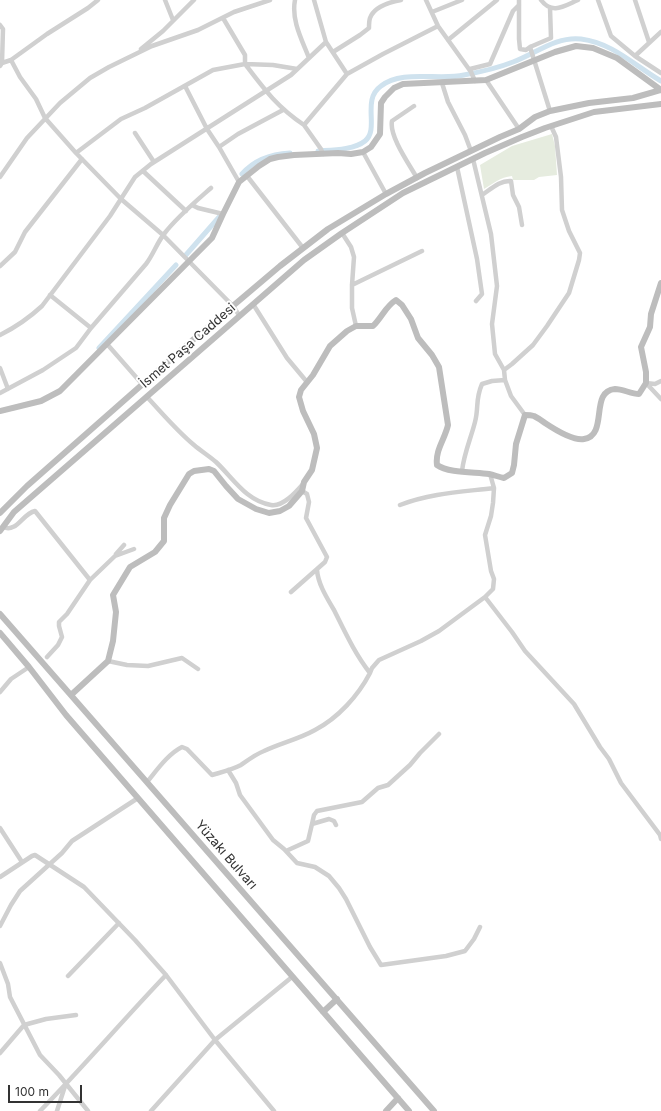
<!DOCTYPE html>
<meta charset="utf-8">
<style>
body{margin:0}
#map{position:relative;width:661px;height:1111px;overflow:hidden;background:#fff;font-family:Inter,sans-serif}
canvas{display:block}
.scale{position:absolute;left:8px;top:1085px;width:74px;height:18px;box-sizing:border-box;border:2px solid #333;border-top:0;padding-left:5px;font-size:12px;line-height:14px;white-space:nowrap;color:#333;-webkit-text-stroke:3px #fff;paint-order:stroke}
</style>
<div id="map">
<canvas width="661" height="1111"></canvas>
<div class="scale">100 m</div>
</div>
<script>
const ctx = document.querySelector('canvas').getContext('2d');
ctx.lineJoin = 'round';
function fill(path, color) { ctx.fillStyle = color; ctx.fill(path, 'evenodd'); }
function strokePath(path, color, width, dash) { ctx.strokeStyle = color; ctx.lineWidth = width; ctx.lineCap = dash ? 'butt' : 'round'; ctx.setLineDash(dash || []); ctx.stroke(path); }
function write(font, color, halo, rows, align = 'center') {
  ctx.font = font + ' Inter,sans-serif'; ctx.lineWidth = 4; ctx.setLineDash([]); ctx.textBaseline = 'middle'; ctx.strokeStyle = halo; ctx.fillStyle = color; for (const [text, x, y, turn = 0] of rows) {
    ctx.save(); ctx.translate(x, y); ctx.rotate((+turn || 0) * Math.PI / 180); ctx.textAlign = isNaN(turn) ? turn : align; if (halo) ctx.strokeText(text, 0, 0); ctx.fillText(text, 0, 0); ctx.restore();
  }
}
const green = new Path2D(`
 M552,134L555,146L557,175L539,177L534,180H513L512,176C500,177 493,184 484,189L480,165L512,146Z`);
const canal = new Path2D(`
 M318,151C331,150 354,150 365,141C380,129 361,100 381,86C402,69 439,81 464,75C480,72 498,68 513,62C535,54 556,36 581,39C613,43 635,66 661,81
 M242,174C254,160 272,154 290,153
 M185,256L220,216
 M99,348L176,265`);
const street = new Path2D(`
 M165,0L173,20
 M295,0C291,20 302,40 309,58
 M314,0L326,42L347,74
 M426,0L438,26L471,72L475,81
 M519,0V39L520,49L526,50L530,47L550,111
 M541,0C552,15 564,6 578,0
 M598,0L611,36L635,56L661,73
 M635,0L649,42
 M432,12L462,0
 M223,18L245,55V64C264,89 277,107 304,125
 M0,25L3,29L2,63L0,66
 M448,40L497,0
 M530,47L551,38L550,8
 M141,49L163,31L194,0
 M333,52L360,35L369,28C369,25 369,21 370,18C374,7 390,2 401,0
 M635,56L661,32
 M11,60L20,77L36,99L45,118L76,153L121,199L163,235L233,306L239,315
 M2,63L11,60L47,34L88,8L98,0
 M470,69L490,64L513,11L519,5
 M486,80L519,129
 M442,83L448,102L465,135L471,151
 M185,86L207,129L219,147L239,182
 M414,106L392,121C389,136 409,164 417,178
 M135,133L154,162
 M219,147L238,134L283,110
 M363,152L386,194
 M76,153L121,119L145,108L213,70L245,64L273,65L297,69
 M323,154L321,149L304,125L347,74L383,54L438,26
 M473,159L491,234L497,286L492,324L495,354L504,370L505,380L511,396L525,415
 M457,167L477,259L482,294L476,301
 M143,171L186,211
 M247,176L303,248
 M0,177L27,138L60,103L90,78L109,67L152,46L198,30L234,12L270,0
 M482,195C491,189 500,180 511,181L513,195L519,207L522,225
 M192,205L198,208L223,214
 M342,233L351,247L354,257L352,285V308L356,326
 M0,266L15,252L25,232L82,159
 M352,285L422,251
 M50,295L91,328
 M253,304L287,358L307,382
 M0,335C16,327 29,318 42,306L110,216L135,177L151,164L291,75L326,42
 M107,344L143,385
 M0,368L8,389
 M504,370L512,364L533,345L547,326L569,293L579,260L580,253L569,231L562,210L561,177L556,137L551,126
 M646,383L661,399
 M646,383L655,384L661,381
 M0,393L43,370L76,348L91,328L146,264C153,255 157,243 164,234C177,217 195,202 211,188
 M147,397C162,413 177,431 194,445C201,451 209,456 216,462C233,478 246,501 271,505C283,507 296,492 303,484
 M462,471C464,453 471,438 475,422C479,407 475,400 482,384L492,381L505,380
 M490,474L494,488L493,503L491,516L485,535L491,571L494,579L493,589L485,597L512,632L525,651L574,704L600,747L609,759L621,783L660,835L661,839
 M400,505C431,493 461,492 494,488
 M3,527C17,533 22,514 35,511L90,580L115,556L134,549
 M116,554L124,545
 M291,592L325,562L327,557L306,518L309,502L307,494L302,491
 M47,657L58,645L62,637L59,626V622L67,614L90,580
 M108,661L127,665L148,666L182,658L198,669
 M370,673L372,668L379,660L421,641L439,631L485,597
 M0,692L11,679L29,667
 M228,770L236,783L240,795L273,840L284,849L297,863L315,867L329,876L339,888L346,899L370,947L381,965L446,956L465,951L474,939L480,927
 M147,782C157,770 168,754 182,747L187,749L212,775C222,772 231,770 241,765C248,760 256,754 264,751C281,743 299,739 315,730C338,718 358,696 370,673C355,654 345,632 334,610C327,598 318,584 317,570
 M312,824L314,815L317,811L362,802L378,788L388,785L410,765L420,753L439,734
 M0,828L22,862
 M286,851L308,841L312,824L329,819L334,821L336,825
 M0,877L32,856L35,855L84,887L135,940L166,975L215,1040L274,1111
 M0,926L11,905L20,891L62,853L72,841L138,798
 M0,963L8,984L10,997L40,1055L59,1075L88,1111
 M68,976L119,923
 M0,1053L24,1025L46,1019L76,1015
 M40,1111C83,1067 123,1020 166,975
 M57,1111L65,1086
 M151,1111L215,1040L292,977`);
const secondary = new Path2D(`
 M0,411L41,401L60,391L212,238L223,214L239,182L259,166L270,159L278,157L294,155L338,153L351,154L363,152L371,147L380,134L381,103L385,97L394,88L403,84L486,80L555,52L576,46L593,48L617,58L661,90
 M0,513L27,486L195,338L280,266L328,229L386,194L425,173L500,137L519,129L535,117L550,111L589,103L633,98L661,90
 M0,531L14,512L304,260L342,233L403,193L485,153L522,137L545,128L594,112L661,104
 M0,614L434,1111
 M0,633L29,667L66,715L409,1111
 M71,695L108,661L113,641L116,612L113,595L130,567L155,552L164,541V518L170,505L189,474L194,471L209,469L214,471L226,486L238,499L256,509L269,513L280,511L289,506L302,491L304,482L312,470L317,448L314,434L303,411L299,397L301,390L313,375L330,346L347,331L356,326H373C382,317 386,306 396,300L402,305L411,319L418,338L432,355L439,367L448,425C445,439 435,450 437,465C448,473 474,472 489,474C494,475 499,477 504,478L512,473L514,465L516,444L525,415C528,415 531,415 534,416C538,418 541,420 545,423C554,429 573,441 584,439C609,435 589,391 615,389C623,389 631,394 639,394L646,383V372L641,347L650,327L651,314L661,283
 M323,1012L337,999
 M386,1111L398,1098`);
const streetNames = [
 ["İsmet Paşa Caddesi",188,346,-41],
 ["Yüzakı Bulvarı",226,855,49]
];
fill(green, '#e6ecdf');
strokePath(canal, '#cfe2ee', 5);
strokePath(street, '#d0d0d0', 4.5);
strokePath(secondary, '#bdbdbd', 6);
write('13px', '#333', '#fff', streetNames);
</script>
